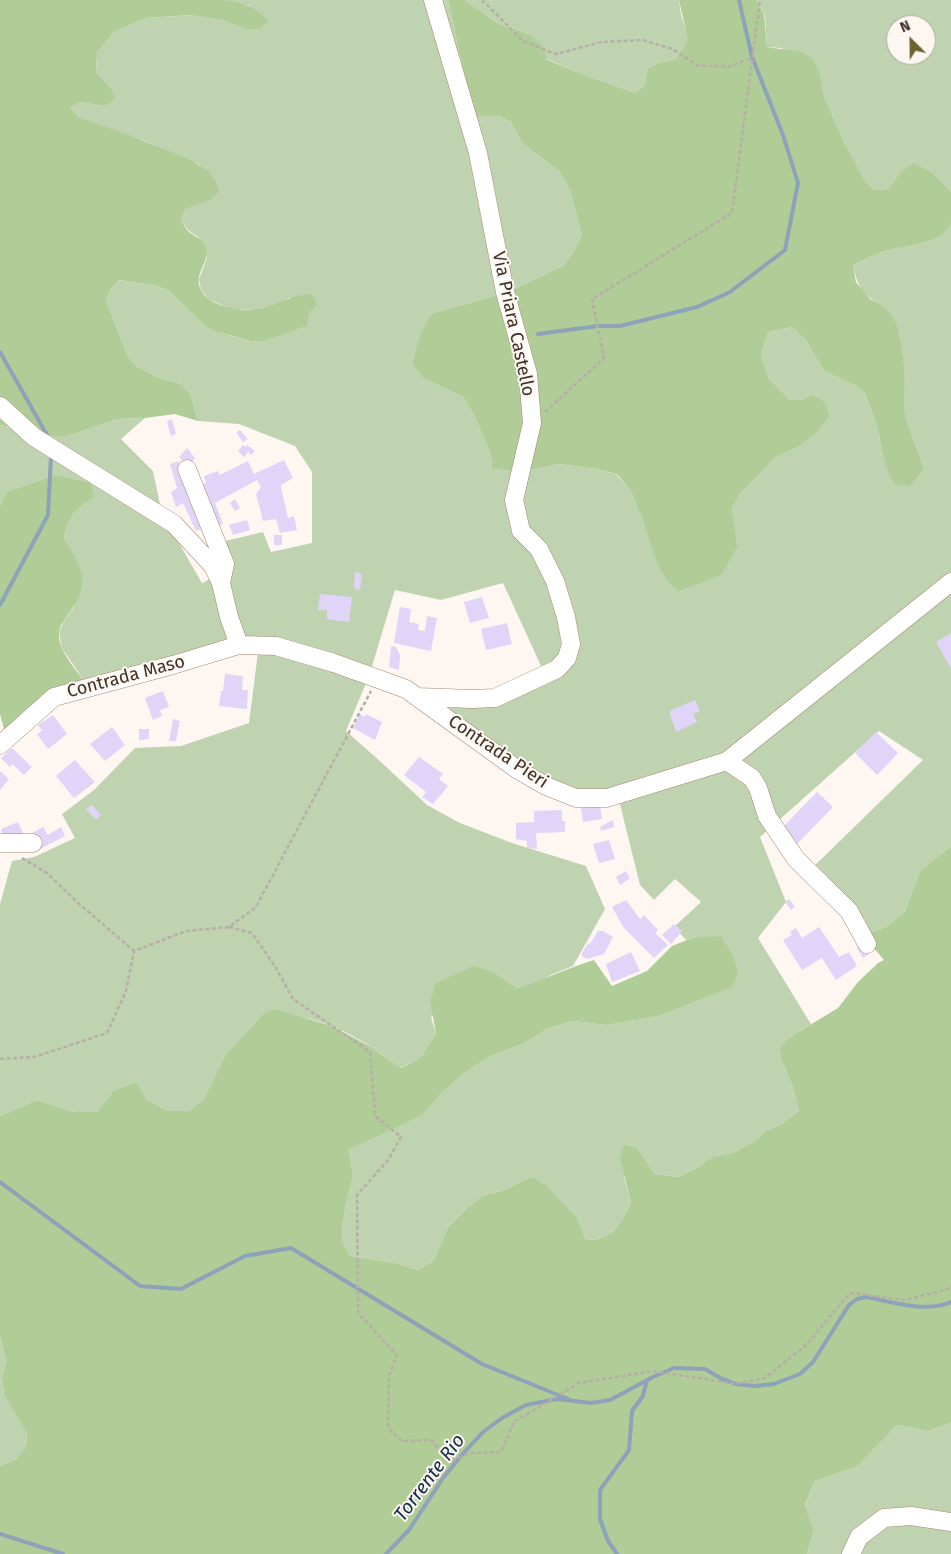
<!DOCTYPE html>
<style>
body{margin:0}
#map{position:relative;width:951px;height:1554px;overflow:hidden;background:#fdf6f1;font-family:"Fira Sans",sans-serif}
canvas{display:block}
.north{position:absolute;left:886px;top:15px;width:50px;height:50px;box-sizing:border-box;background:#fdf6f1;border:1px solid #b0a6a0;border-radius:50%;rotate:337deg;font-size:14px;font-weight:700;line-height:20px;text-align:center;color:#3c2f26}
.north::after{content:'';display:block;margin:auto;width:18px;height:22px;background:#6d622f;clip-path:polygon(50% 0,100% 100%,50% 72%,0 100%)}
</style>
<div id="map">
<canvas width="951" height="1554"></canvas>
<div class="north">N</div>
</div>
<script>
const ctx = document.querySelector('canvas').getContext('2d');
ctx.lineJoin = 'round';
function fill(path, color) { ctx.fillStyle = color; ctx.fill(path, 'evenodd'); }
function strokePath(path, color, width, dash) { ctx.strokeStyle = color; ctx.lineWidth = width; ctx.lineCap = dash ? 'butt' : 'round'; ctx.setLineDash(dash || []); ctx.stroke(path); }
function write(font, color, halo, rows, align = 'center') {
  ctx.font = font + ' "Fira Sans",sans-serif'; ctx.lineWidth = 4; ctx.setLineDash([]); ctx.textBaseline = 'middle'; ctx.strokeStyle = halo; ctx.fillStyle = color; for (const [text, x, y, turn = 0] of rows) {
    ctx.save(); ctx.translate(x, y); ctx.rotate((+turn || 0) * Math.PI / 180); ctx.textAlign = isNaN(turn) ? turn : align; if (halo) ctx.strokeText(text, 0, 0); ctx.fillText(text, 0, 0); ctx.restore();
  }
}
const green = new Path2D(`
 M223,0H448L473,116H498L511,122L522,143L559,171L570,190L582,235L573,253L563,266L505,293L433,313L425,379L463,397L474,415L491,455L492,469L521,472L559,464L597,469L616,474L630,490L644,523H733L732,508L741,493L776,457L802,445L817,432L812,395L801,400H790L769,379L761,356L768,332L792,327L805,339L824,371L854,385L865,393L876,423L881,445L924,468L905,416L902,347L884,306C863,296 858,288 853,265C864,260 877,253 889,250C907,245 943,244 951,223V846L920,871L905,911L886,927L863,935L808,872L923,760L879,731L760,837L786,902L758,938L811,1024L790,1037L782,1061L793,1087L799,1111L780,1125L765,1131L758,1139L735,1152L712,1157L700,1166L678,1177L655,1174L637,1148L624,1177L631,1203C619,1225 614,1240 586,1240L577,1217L531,1177L504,1190L482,1196L466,1209L448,1227L434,1260L418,1270L396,1263L351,1256L343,1244L342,1227L347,1199L353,1176L349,1148L423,1115L441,1094L463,1074L490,1056L523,1044L547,1029L573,1021L607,1025L659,1016L731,987L692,938L686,940L674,927L701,902L675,879L654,900L640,885L617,792L555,791L453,722L449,702L547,679L503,583L441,600L395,590L369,676L346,731L382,763L427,805L460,823L512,843L586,866L605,909L573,966L553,974L540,981L517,988L495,973L431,1017L436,1034L420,1058L400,1068C371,1045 337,1023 300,1017C288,1014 276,1014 264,1013L225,1055L204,1099L189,1111H166L147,1100L137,1082L114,1090L97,1112H74L37,1100L0,1116V904L12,861L34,857L75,838L62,814L94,790L135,748L181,746L249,723L259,644L86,684L62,648L59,632L64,621L74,607L78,564L64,538C69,515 75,510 94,497L69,480L54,475L6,492L0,506V425L65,437L118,419L145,418L121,439L153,471L162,514L202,583L224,572L221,542L263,532L271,552L312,543V472L295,446L239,424L198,421L192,399L189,392L180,384L157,377L137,366L128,357L106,300L111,289L119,280L157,286L169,291L204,325L228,335L250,341L262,342L306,326L309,314L317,305L289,298L278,304L255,309H230L209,299L201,290L199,279L207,258L198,237L188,230L181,220L200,165L145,141L77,117L70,108L80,102L104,106L112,89L96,72L97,53L114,32L146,18L192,15L226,21L250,6Z
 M465,0H679L681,15L689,41L676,59L659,63L645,85L635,93L574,71L545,58L531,35L497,23Z
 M756,0H951V192L934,174L900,173L888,189L874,190L862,179L844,142L824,96L821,76L781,48L767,47L765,15ZM896,25H926V55H896Z
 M0,1336L6,1362L2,1378L4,1395L27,1432L26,1447L16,1459L0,1466Z
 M951,1423V1554H807L814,1531L805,1506L815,1481L858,1466L897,1425L927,1431Z`);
const forest = new Path2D(`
 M0,0H223C243,3 254,5 268,21L260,29H248L226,21L191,15L146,18L114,32L97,53L96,72L112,89L115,100L104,106L80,102L70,108L78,117L124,133L189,159L210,172L216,182L219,192L210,200L185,209L181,220C183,223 185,227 187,230C193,236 204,239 206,248C209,259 201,267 199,277C195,303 235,312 254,309C275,307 292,294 312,294L317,305L309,314L307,326L262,342L250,341L215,331L204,325L169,291L157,286L119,280L111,289L106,300L128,357L137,366L157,377L180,384L189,392L192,399L198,421L175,414L145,418L118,419L65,437L38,435L22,429L0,425Z
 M448,0H465L497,23L531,35L545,49L546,59L574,71L635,93L645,85L648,69L659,63L676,59L688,41L679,0H756L764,14L763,0L767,47L802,52L813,59L821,76L824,96L844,142L863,179L874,190L888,189L900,173L914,163L934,174L951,192V223C944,244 907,245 889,250C877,253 864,260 853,265L856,282L870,299L884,306L896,322L902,347L904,370L905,416L924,468L910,486L894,484L886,466L876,423L865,393L854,385L824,371L805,339L792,327L768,332L761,356L769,379L790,400H801L812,395L825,402L829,416L817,432L802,445L776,457L741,493L732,508L737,548L721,575L679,591L667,581L656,560L644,523L630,490L617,474L597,469L559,464L521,472L492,469L491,455L474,415L463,397L425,379L413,365C416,346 420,330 433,313L505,293L563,266L573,253L582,235L570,190L559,171L522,143L511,122L498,116H473Z
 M54,475L91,483L94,497C75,510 69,515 64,538C81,567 92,581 70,612C66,618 59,626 59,633C58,651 76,669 86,684L7,741L0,714V506L6,492Z
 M951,846V1423L927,1431L897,1425L858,1466L815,1481L805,1505L814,1531L807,1554H0V1466L16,1459L26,1447L27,1433L4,1395L2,1378L6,1362L0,1336V1116L37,1100L74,1112H97L114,1090L137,1082L147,1100L167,1111H189L204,1099L225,1055L264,1013L275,1009L332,1026L371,1047L401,1068L420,1058L436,1034L430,1001L436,983L474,966L495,973L517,988C544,980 567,968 594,960L612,986L647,971L672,946L692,938L721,936L733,956L738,973L732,987L659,1016L607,1025L573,1021L547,1029L523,1044L490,1056L463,1074L441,1094L423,1115L349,1149L353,1176L347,1199L342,1227L343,1244L351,1256L396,1263L418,1270L434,1260L448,1227L466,1209L482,1196L504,1190L531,1177L547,1186L564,1205L577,1217L586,1240C614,1240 619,1225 631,1203L620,1158L624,1145L637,1148L655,1174L678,1177L700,1166L712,1157L735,1152L758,1139L765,1131L780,1125L799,1111L793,1087L782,1061L780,1048L790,1037L838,1008L858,982L878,963L884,960L863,935L886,927L905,911L920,871Z`);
const stream = new Path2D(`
 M538,334L598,326H620L697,307L730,292L785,250L798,183L783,135L752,57L739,0
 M0,352L47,435
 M0,605L48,515L51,457
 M0,1182L140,1286L181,1289L245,1256L291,1248L482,1364L568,1399
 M0,1534L63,1554
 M386,1554L409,1530L443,1478L460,1457L483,1432L502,1418L526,1405L557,1399L591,1403L610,1400L653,1377L674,1368L705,1369L722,1379L736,1384L755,1386L774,1384L800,1374L813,1362L849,1305L857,1299L866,1297C893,1302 925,1313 951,1302
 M617,1554L608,1541L600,1519V1490L629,1450L632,1411L643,1396L647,1380`);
const building = new Path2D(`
 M172,419L176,434L171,436L167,421Z
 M240,430L248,439L243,442L236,432Z
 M243,445L246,447L247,445L255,451L251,455L248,452L244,457L238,451Z
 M187,448L195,458L188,466L179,457Z
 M284,460L293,478L281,485V488L288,518L294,516L297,530L280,533L276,519L263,521L256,494L261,487L257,480L215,503L223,524L212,528L195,488L206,483L204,476L218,471L220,475L248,461L254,474Z
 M178,461L205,527L196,531L183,503L176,507L171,492L177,488L170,464Z
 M235,499L240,508L235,511L230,503Z
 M247,520L250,530L233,535L229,525Z
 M274,535H282V545H274Z
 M355,572L362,574L360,590L354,588Z
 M320,594L352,597L349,622L327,619V610H318Z
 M482,597L489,618L470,623L464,602Z
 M400,607L411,609L409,622L419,624L418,630L425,631L427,616L437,618L431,651L394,643Z
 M507,623L512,644L486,650L481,629Z
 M951,633V669L936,642Z
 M391,646L396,647L400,655L399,670L389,667Z
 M225,674L243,676L242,690H248L247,709L219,706L221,691H223Z
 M163,691L169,707L160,710L162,716L153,720L145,698Z
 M695,700L700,711L693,714L697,722L676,732L669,711Z
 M360,714L364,717L366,714L382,722L375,740L353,728Z
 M53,715L67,734L48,749L37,734L42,731L38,725Z
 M173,719L180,721L176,741H169Z
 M112,727L125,745L105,761L90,744Z
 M139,729H149V739L139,740Z
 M876,732L898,753L877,775L855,753Z
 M12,748L32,767L24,775L12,764L10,767L1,758Z
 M419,757L443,774L439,779L448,786L433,804L422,797L426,792L404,775Z
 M75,760L95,782L74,798L56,776Z
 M0,771L9,779L0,790Z
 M817,792L833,807L797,844L782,828Z
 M92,805L101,815L96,820L86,809Z
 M600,806L602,819L583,822L581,808Z
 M562,810V821H565V832L536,833L537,849L527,848V841L516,839V823L534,822V811Z
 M613,820L614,827L601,831L600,827Z
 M18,822L24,835L5,842L1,829Z
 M43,827L48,835L61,827L65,836L40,849L32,833Z
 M609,840L615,859L599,863L593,844Z
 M626,871L630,878L620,885L616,877Z
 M789,899L795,907L791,910L785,902Z
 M626,900L640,919L644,915L658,930L655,933L668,945L654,958L624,928L612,907Z
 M674,924L682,931L671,944L662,935Z
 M819,927L839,957L849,952L857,966L836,980L822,958L802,970L783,940L792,935L790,932L796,928L802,938Z
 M598,931H603L613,937L604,954L587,959L581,955L588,943L590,944Z
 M862,944L869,954L863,958L857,948Z
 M631,952L640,971L612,982L606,964Z`);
const path = new Path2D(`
 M482,0L523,41L556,54L602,42L643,40L672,49L697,65L728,67L752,58
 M545,412L604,358L592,299L732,213L760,0
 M22,858L47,873L77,902L134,951
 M229,927L252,933L276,968L293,999L370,1052L375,1116L401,1137L388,1160L357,1195L358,1313L397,1355L389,1376L388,1428L402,1441L431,1440L450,1462L469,1453L501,1452L514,1422L579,1383L653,1371L736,1384L765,1378L806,1345L850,1293L905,1300L948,1289L951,1286
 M0,1059L34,1057L107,1033L126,991L134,951L186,931L229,927L256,907L371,691`);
const minor = new Path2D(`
 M0,406L34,437L174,524L213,566L221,583
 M187,469L225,564L221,583L229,617L239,645
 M418,697L472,699L495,698L557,669L567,658L571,644L566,617L555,581L539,549L521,531L514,500L532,423L528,374L505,292L478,153L433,0
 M0,745L54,697L173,665L239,645L276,646L334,663L406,689L518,770L546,786L576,798H607L727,761L951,582
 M727,761L752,778L758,788L767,816L796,859L849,911L867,944
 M0,843H33
 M851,1554L859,1537L884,1518L911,1516L951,1522`);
const streetNames = [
 ["Via Priara Castello",513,324,78],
 ["Contrada Maso",126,677,-15],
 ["Contrada Pieri",498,752,34]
];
const waterNames = [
 ["Torrente Rio",430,1478,-53]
];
fill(green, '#c0d3b0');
fill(forest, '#b0cc97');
strokePath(stream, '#8ea2b9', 4);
fill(building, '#e0d5f8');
strokePath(minor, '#a68772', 19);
strokePath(path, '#b7aea7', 2.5, [4, 2.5]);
strokePath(minor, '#fff', 18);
write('18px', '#3c2f26', '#fdf6f1', streetNames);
write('italic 19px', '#0d2d4a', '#fdf6f1', waterNames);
</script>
